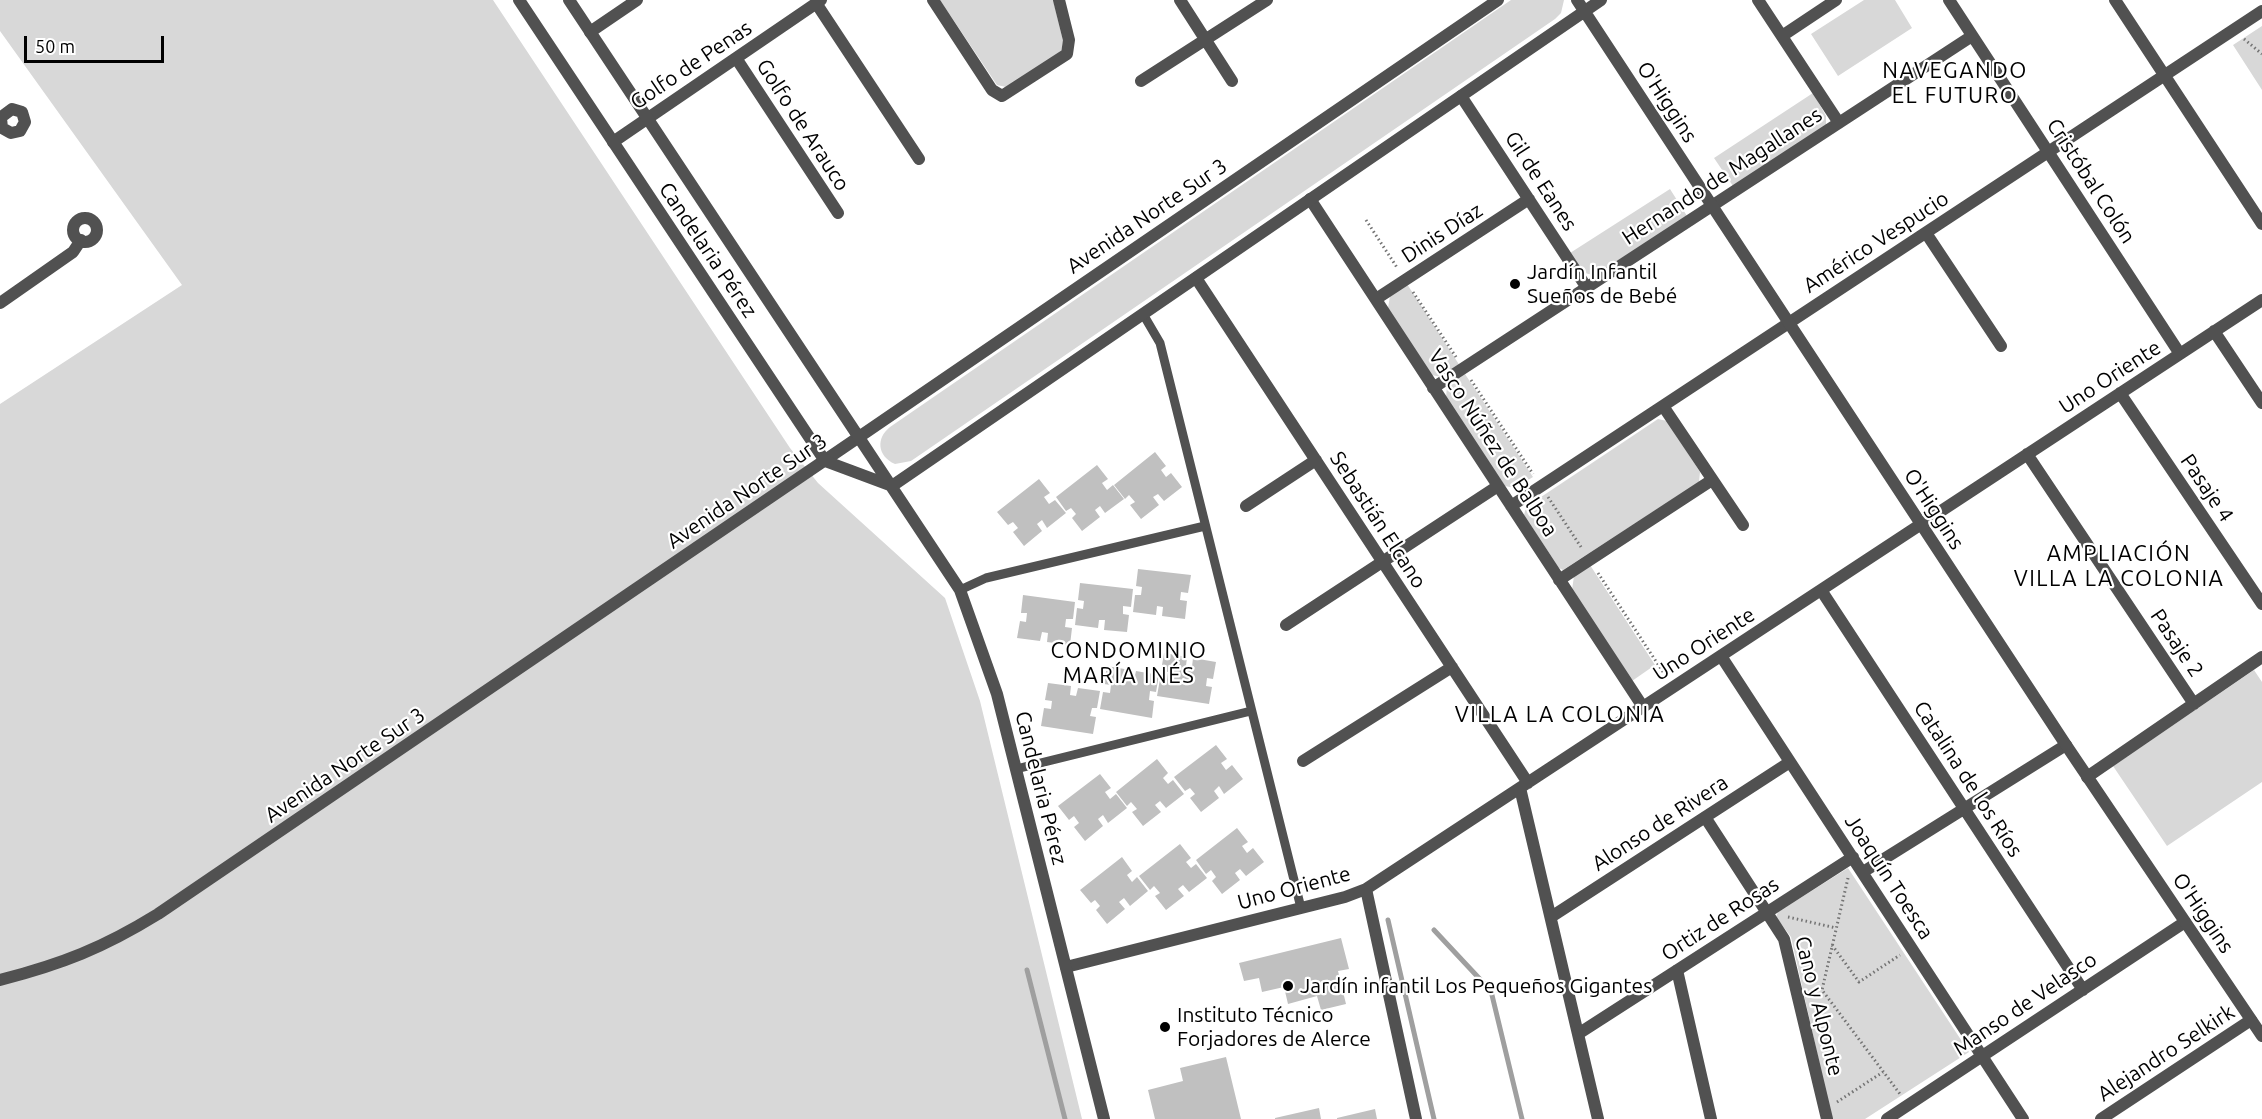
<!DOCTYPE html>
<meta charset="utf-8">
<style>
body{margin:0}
#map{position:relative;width:2262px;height:1119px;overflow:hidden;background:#fff;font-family:Ubuntu,sans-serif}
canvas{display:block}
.scale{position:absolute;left:24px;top:36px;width:140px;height:27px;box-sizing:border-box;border:3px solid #000;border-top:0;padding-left:8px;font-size:18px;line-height:21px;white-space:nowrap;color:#000;-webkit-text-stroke:4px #fff;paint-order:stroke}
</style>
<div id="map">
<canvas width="2262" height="1119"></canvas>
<div class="scale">50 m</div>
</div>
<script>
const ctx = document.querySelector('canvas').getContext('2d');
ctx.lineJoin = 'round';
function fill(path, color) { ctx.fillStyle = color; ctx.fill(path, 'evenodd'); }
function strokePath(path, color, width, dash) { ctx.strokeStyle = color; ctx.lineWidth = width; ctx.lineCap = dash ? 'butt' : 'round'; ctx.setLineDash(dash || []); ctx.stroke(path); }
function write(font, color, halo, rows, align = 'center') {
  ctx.font = font + ' Ubuntu,sans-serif'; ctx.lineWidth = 4.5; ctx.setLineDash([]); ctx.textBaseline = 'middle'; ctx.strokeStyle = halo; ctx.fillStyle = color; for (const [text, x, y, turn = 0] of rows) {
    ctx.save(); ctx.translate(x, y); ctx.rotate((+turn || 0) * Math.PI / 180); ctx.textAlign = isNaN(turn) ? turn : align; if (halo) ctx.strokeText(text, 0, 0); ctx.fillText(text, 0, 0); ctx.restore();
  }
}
const green = new Path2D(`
 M0,0H493L790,448L818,483L945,598L980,701L1082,1119H0V404L182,285L0,31Z
 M940,0H1053L1063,41L1061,53L1006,87L997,85Z
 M1511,0H1564L1561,13L1555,19L911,461L895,464C877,456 876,438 890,427Z
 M1864,0H1895L1912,28L1838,76L1811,34Z
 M2262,26V90L2233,45Z
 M1813,93L1826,116V125L1733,186L1714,158Z
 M1670,189L1687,216L1597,274C1582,277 1578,265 1570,253Z
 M1407,284L1460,366L1442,377L1431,375L1388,308L1390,296Z
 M1465,374L1533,477L1515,488L1505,486L1446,398L1447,386Z
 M1658,419L1667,421L1700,472L1699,482L1563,570L1559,568L1524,515L1526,507Z
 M1590,565L1655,665L1632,681L1572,590L1574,576Z
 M2254,670L2262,682V782L2167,846L2113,766Z
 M1848,868L1969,1052L1865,1119H1832L1791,937L1776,917L1778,912Z`);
const stream = new Path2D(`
 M1388,920L1434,1119
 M1434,930L1491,991L1522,1119
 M1027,970L1065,1119`);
const building = new Path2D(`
 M1155,452L1166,466L1161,470L1166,477L1171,473L1182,487L1164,501L1158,494L1153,497L1159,505L1141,519L1130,505L1135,502L1129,495L1125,499L1114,485Z
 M1097,465L1108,479L1102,483L1107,490L1113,485L1124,499L1105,513L1100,506L1095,510L1100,517L1082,531L1072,518L1076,514L1071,508L1066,511L1056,497Z
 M1039,479L1050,493L1044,497L1049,504L1055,500L1066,513L1047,528L1042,520L1037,524L1042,531L1024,546L1013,532L1018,528L1013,522L1008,525L997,512Z
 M1138,569L1191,575L1188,593L1181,592L1180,600L1187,601L1185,619L1162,616L1163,607L1157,606L1156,615L1133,612L1135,595H1141L1142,587L1136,586Z
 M1080,583L1133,589L1131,607L1123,606V614L1129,615L1127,632L1104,630L1105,620H1099L1098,628L1075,625L1077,608L1083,609L1084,601L1078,600Z
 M1023,595L1075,602L1073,619H1066L1065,627L1072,628L1070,645L1047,642L1048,633L1042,632L1040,641L1017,638L1020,621L1026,622L1027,613H1021Z
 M1164,653L1187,657L1186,666L1192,667L1193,658L1216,662L1213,679L1207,678L1206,686L1212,687L1209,704L1157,696L1160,679L1167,680L1168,672L1161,671Z
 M1107,666L1130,670L1128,679L1134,680L1136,671L1159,675L1156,692L1150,691L1149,700L1154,701L1152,718L1100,709L1103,692L1110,693L1111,685L1104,684Z
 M1048,683L1071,686L1070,695L1076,696L1078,688L1100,691L1097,708H1092L1090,716L1096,717L1093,734L1041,726L1044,708L1051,709L1052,701L1045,700Z
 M1216,745L1227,759L1221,763L1226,770L1232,765L1243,779L1224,794L1219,786L1214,791L1219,798L1201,812L1190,798L1195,794L1190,788L1185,791L1174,777Z
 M1157,759L1168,773L1163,778L1168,784L1173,780L1184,794L1166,808L1160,801L1155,805L1161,812L1143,826L1132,812L1137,809L1131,802L1127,806L1116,792Z
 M1100,774L1111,788L1105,792L1110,799L1116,794L1127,808L1108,823L1103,815L1098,819L1103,826L1085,841L1074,827L1079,823L1074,816L1069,820L1058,806Z
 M1237,828L1248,842L1242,846L1247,853L1253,848L1264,862L1246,876L1240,869L1235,873L1240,880L1222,894L1212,881L1216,877L1211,870L1206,874L1196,860Z
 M1180,844L1191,858L1186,862L1191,868L1196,864L1207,878L1189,892L1183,885L1178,889L1184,896L1166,910L1155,896L1160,893L1154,886L1150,890L1139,876Z
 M1122,857L1132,871L1127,875L1132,882L1137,877L1148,891L1130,906L1124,898L1119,902L1125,909L1107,924L1096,910L1100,906L1095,900L1091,903L1080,890Z
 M1341,938L1349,969L1338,971L1346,1004L1321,1010L1317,996L1288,1004L1284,987L1262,992L1259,978L1244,981L1239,963Z
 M1226,1057L1241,1119H1155L1148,1090L1183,1081L1180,1068Z
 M1319,1108L1321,1119H1275V1118Z
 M1375,1109L1377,1119H1337V1118Z`);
const path = new Path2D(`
 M2244,39L2262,54
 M1366,220L1398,269
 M1413,292L1456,357
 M1471,380L1533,474
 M1548,497L1581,547
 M1598,573L1665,675
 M1848,878L1822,990L1900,1094
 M1788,917L1836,928
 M1832,945L1859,982L1900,955
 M1837,1102L1883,1072`);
const service = new Path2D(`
 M1143,314L1160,343L1301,908
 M960,590L986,578L1205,526
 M1016,769L1251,711`);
const minor = new Path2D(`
 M933,0L992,90L1002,96L1067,54L1069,40L1059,0
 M1180,0L1232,81
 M1758,0L1839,123
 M1949,0L2180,354
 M2115,0L2262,224
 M816,3L919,159
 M590,32L637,0
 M1782,36L1836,0
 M736,58L838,213
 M1141,81L1267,0
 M1461,96L1587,288
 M0,118L12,109L22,112L25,122L20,131L11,133L2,128L1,118
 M613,142L821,0
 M1310,199L1643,707
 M73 230a12 12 0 1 1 24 0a12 12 0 1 1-24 0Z
 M1926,233L2001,346
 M1196,278L1528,783
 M1376,299L1529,199
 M0,303L73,252L81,240
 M2214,331L2262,403
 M1433,388L1972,36
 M2120,393L2262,604
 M1663,406L1743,525
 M2027,454L2194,704
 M1246,506L1316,460
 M1511,506L2262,11
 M1559,580L1712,480
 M1821,590L2083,990
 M1286,625L1498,486
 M1721,656L2023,1119
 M1303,761L1452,667
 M2087,777L2262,657
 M1520,788L1598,1119
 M1705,817L1784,939L1827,1119
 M1863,872L2066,745
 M1366,889L1416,1119
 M1551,917L1790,762
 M1066,967L1345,897L1366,889L2262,300
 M1677,970L1711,1119
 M0,980C62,964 103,948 158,914L859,437
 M1578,1034L1853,857
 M1887,1119L2185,922
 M2101,1119L2251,1020`);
const tertiary = new Path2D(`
 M519,0L825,461L892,486L1601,0
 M569,0L960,590L997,694L1104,1119
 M1577,0L2066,745L2262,1036
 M859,437L1498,0`);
const markers = [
 [1515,284,6,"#000"],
 [1288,986,6,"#000"],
 [1165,1027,6,"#000"]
];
const streetNames = [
 ["Golfo de Penas",691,65,-34],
 ["O'Higgins",1667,102,57],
 ["Golfo de Arauco",803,125,57],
 ["Hernando de Magallanes",1722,176,-33],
 ["Gil de Eanes",1541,181,57],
 ["Cristóbal Colón",2091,181,57],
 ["Avenida Norte Sur 3",1147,216,-34],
 ["Dinis Díaz",1442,233,-33],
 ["Américo Vespucio",1876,242,-33],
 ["Candelaria Pérez",708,250,56],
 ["Uno Oriente",2110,377,-33],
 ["Vasco Núñez de Balboa",1493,443,57],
 ["Pasaje 4",2207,488,56],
 ["Avenida Norte Sur 3",747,491,-34],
 ["O'Higgins",1934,509,57],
 ["Sebastián Elcano",1378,520,57],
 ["Pasaje 2",2177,643,56],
 ["Uno Oriente",1704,644,-33],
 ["Avenida Norte Sur 3",345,765,-34],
 ["Catalina de los Ríos",1968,779,57],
 ["Candelaria Pérez",1041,788,76],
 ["Alonso de Rivera",1660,823,-33],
 ["Joaquín Toesca",1889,877,57],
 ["Uno Oriente",1294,888,-15],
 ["O'Higgins",2203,913,56],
 ["Ortiz de Rosas",1720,919,-33],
 ["Manso de Velasco",2025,1004,-34],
 ["Cano y Alponte",1819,1006,76],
 ["Alejandro Selkirk",2166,1053,-33]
];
const poiNames = [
 ["Jardín Infantil",1527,272],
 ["Sueños de Bebé",1527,296],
 ["Jardín infantil Los Pequeños Gigantes",1300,986],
 ["Instituto Técnico",1177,1015],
 ["Forjadores de Alerce",1177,1039]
];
const neighbourhoodNames = [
 ["NAVEGANDO",1955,71],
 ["EL FUTURO",1955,96],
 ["AMPLIACIÓN",2119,554],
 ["VILLA LA COLONIA",2119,579],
 ["CONDOMINIO",1129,651],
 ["MARÍA INÉS",1129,676],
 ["VILLA LA COLONIA",1560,715]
];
fill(green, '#d8d8d8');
strokePath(stream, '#9f9f9f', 5);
fill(building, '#c0c0c0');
strokePath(path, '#737373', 3, [1.5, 3]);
strokePath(service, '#515151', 9);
strokePath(minor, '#515151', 12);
strokePath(tertiary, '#515151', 12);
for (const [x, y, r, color] of markers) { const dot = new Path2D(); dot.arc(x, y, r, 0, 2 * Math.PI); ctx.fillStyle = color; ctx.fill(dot); strokePath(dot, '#fff', 2); }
write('21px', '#000', '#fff', streetNames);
write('21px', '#000', '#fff', poiNames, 'left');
ctx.letterSpacing = '1.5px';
write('22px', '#000', '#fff', neighbourhoodNames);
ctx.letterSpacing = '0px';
</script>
